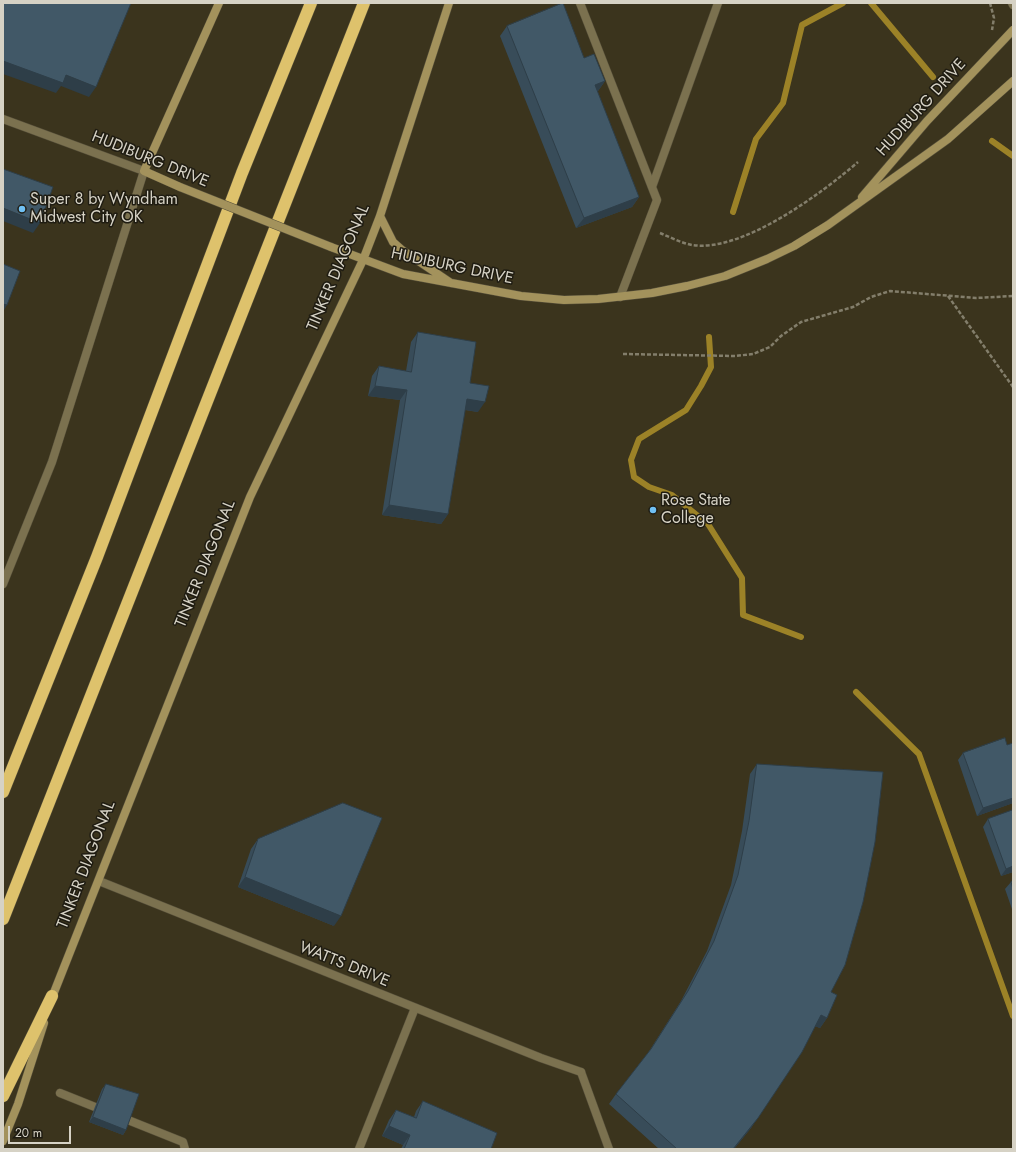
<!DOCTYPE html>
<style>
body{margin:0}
#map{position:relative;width:1016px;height:1152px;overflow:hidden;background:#3b341d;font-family:Jost,sans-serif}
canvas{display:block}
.frame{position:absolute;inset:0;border:4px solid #d6d2c5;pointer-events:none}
.scale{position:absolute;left:8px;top:1126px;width:63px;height:18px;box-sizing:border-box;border:2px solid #d6d2c5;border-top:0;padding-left:5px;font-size:12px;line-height:14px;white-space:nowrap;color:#d6d2c5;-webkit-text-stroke:3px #1f1c12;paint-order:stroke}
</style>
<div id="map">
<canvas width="1016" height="1152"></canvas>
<div class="frame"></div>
<div class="scale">20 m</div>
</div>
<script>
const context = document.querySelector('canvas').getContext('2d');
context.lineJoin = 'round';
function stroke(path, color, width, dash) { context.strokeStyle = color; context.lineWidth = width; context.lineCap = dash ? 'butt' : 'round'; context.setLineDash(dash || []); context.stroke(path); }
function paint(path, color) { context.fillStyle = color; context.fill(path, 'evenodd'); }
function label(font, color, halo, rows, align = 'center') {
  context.font = font + ' Jost,sans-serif'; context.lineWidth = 3; context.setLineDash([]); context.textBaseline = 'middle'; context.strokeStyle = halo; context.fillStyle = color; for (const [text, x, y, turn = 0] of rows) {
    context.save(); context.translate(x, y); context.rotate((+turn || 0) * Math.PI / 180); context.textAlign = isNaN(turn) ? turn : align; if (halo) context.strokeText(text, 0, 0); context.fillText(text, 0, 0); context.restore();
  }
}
const stream = new Path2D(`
 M871,3L933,77
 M992,141L1013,156
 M733,212L756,139L783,103L802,25L843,3
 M709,337L711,367L701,386L686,410L639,439L631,460L634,477L649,487L672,495L708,524L742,578L743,615L801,637
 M856,692L919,754L1013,1016`);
const path = new Path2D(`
 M990,3L994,18L992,30
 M660,233C670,237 681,243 692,245C742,253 822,193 858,162
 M948,296L1013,387
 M623,354L735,356L753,354L770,347L781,336L801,322L853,307L871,297L890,291L976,298L1013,296`);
const lane = new Path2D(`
 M580,3L657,200L620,297
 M1012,3L1013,5
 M3,119L144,171
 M652,187L718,3
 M581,1072L609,1149
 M60,1093L95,1107
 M128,1120L183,1142L185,1149
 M359,1149L415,1008`);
const street = new Path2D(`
 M3,584L52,462L144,171
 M99,881L541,1058L581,1072`);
const secondary = new Path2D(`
 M180,187L144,171L219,3
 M862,197L927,121L1013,30
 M380,216L393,242L402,250L451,283
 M331,247L403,274L521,296L564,300L598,299L652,293L687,286L725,276L767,259L794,246L828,225L948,139L1013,81
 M51,1000L250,497L363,260L380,216L449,3
 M3,1141L18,1104L44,1023`);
const highway = new Path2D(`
 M3,792L97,557L242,173L311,3
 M3,919L364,3
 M3,1096L52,996`);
const secondaryBridge = new Path2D(`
 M180,187L331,247`);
const wall = new Path2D(`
 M507,26L584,58L605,81L598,91H597L639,197L632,207L576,228L500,36Z
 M418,332L470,383L478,412L465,410L448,514L441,524L382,515L400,400L368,396L372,376L379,366L406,371L411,342Z
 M1007,745L1013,803L977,816L958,760L963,753Z
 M757,764L831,992L827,1018L820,1028L815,1026L751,1128L734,1149H659L609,1104L616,1094L648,1053L681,1001L707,951L731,885L742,831L750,774Z
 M1013,810V872L1001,876L983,827L988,819Z
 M258,839L334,926L238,887L251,849Z
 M1013,881V912L1005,889L1011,882Z
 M106,1084L126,1130L123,1135L89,1122L102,1089Z
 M423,1101L491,1149H401L403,1145L382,1136L389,1120L396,1110L414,1117L416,1111Z`);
const shadedWall = new Path2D(`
 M3,61L66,75L96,87L89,97L61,86L56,93L3,74Z
 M605,81L598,91L588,95L595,85Z
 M639,197L632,207L576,228L584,218Z
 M3,208L40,223L33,233L3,221Z
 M3,304L7,305L3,312Z
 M375,386L407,390L400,400L368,396Z
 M467,399L485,402L478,412L460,409Z
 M389,505L448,514L441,524L382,515Z
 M1013,798V803L977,816L983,808Z
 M1013,866V872L1001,876L1006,869Z
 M245,877L341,916L334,926L238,887Z
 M821,1015L827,1018L820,1028L814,1026Z
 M93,1117L126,1130L123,1135L89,1122Z
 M758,1118L751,1128L734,1149H733Z
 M389,1126L410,1135L403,1145L382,1136Z`);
const building = new Path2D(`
 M3,3H131L96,87L66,75L63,83L3,61Z
 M563,3L584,58L594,54L605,81L595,85L639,197L584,218L507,26Z
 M3,169L53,187L40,223L3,208Z
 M3,264L20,271L7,305L3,304Z
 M418,332L476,342L470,383L489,386L485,402L467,399L448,514L389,505L407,390L375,386L379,366L411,372Z
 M1005,738L1007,745L1013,743V798L983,808L963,753Z
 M757,764L883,772L875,842L863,902L845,965L831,992L837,995L827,1018L821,1015L802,1052L758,1118L733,1149H677L616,1094L651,1049L688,991L714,941L738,875L749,821Z
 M343,803L382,818L341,916L245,877L258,839Z
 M1013,810V866L1006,869L988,819Z
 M1013,881V889L1011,882Z
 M106,1084L139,1094L126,1130L93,1117Z
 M423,1101L497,1133L491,1149H404L410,1135L389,1126L396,1110L416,1118Z`);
const markers = [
 [22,209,4,"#70c1f4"],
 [653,510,4,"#70c1f4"]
];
const streetNames = [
 ["HUDIBURG DRIVE",922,108,-48],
 ["HUDIBURG DRIVE",150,160,22],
 ["HUDIBURG DRIVE",452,267,12],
 ["TINKER DIAGONAL",339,268,-67],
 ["TINKER DIAGONAL",206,564,-68],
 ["TINKER DIAGONAL",87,865,-69],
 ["WATTS DRIVE",344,965,22]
];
const poiNames = [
 ["Super 8 by Wyndham",30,200],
 ["Midwest City OK",30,218],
 ["Rose State",661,501],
 ["College",661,519]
];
stroke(stream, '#9c8227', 6);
stroke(lane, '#57503b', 9);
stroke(street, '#57503b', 9);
stroke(secondary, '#57503b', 9);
stroke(highway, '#57503b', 13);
stroke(path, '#837e6b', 2.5, [4, 2]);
stroke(lane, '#7b714f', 8);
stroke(street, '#7b714f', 8);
stroke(secondary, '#a3925c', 8);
stroke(highway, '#dec26c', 12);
stroke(secondaryBridge, '#57503b', 9, []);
stroke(secondaryBridge, '#a3925c', 8);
paint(wall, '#384c59');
paint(shadedWall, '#2e3e48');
paint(building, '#415867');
stroke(building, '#2e3e48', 1);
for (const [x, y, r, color] of markers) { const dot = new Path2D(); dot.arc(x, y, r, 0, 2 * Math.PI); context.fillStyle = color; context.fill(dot); stroke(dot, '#1f1c12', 1.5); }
label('16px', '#d6d2c5', '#1f1c12', streetNames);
label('16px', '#d6d2c5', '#1f1c12', poiNames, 'left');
</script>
